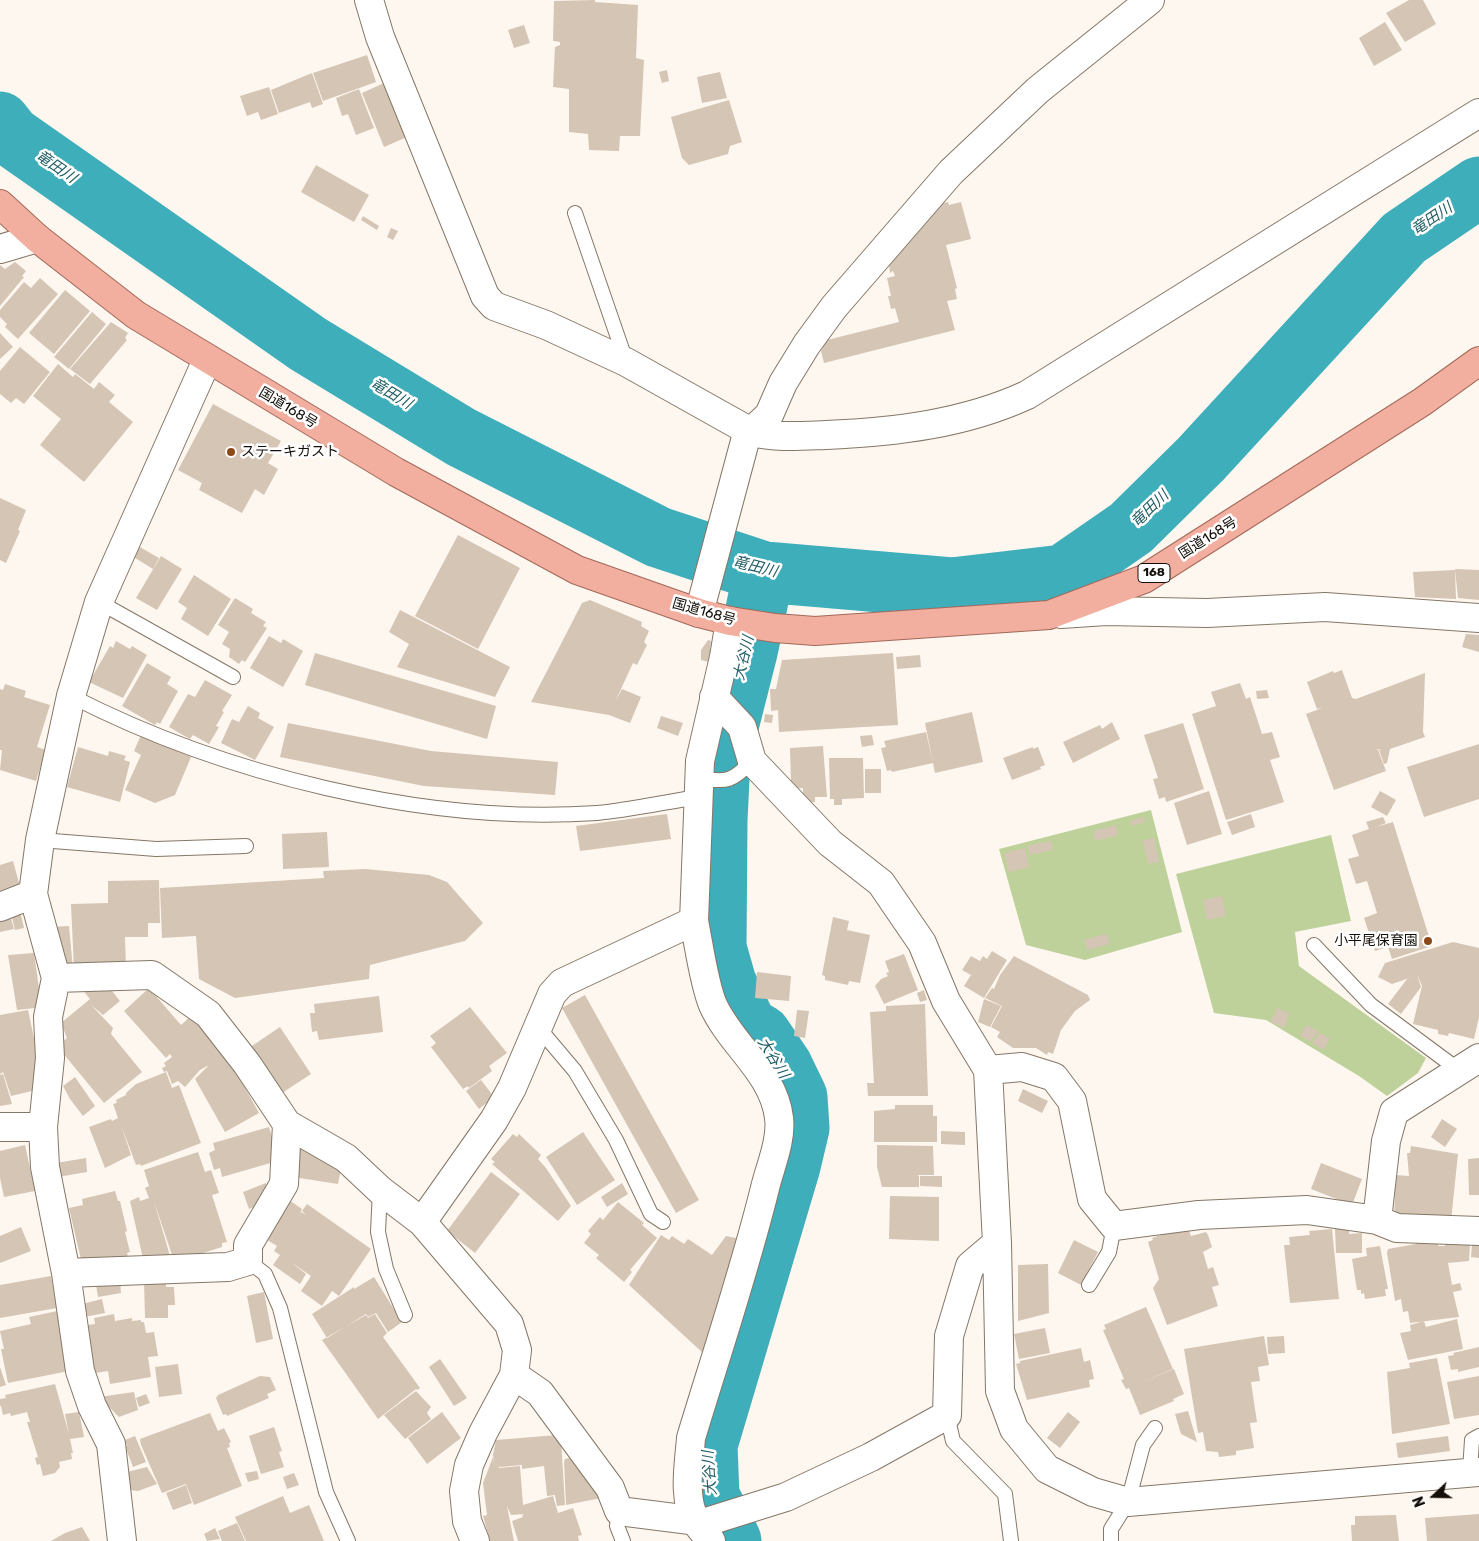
<!DOCTYPE html>
<meta charset="utf-8">
<style>
body{margin:0}
#map{position:relative;width:1479px;height:1541px;overflow:hidden;background:#fef7f0;font-family:Rubik,sans-serif}
canvas{display:block}
.north{position:absolute;left:1409px;top:1471px;width:50px;height:50px;-webkit-text-stroke:4px #fff;paint-order:stroke;rotate:249deg;font-size:14px;font-weight:700;line-height:20px;text-align:center;color:#140f09}
.north::after{content:'';display:block;margin:auto;width:18px;height:22px;background:#140f09;clip-path:polygon(50% 0,100% 100%,50% 72%,0 100%)}
</style>
<div id="map">
<canvas width="1479" height="1541"></canvas>
<div class="north">N</div>
</div>
<script>
const context = document.querySelector('canvas').getContext('2d');
context.lineJoin = 'round';
function paint(path, color) { context.fillStyle = color; context.fill(path, 'evenodd'); }
function stroke(path, color, width, dash) { context.strokeStyle = color; context.lineWidth = width; context.lineCap = dash ? 'butt' : 'round'; context.setLineDash(dash || []); context.stroke(path); }
function label(font, color, halo, rows, align = 'center') {
  context.font = font + ' Rubik,"Noto Sans JP",sans-serif'; context.lineWidth = 5; context.setLineDash([]); context.textBaseline = 'middle'; context.strokeStyle = halo; context.fillStyle = color; for (const [text, x, y, turn = 0] of rows) {
    context.save(); context.translate(x, y); context.rotate((+turn || 0) * Math.PI / 180); context.textAlign = isNaN(turn) ? turn : align; if (halo) context.strokeText(text, 0, 0); context.fillText(text, 0, 0); context.restore();
  }
}
const green = new Path2D(`
 M1151,810L1182,932L1085,960L1026,945L999,849Z
 M1331,835L1351,921L1295,932L1299,966L1426,1058L1418,1073L1387,1096L1359,1076L1266,1020L1214,1013L1176,874Z`);
const river = new Path2D(`
 M0,122L11,136L308,344L461,437L658,537L764,572L952,588L1063,575L1131,528L1201,459L1404,238L1479,187
 M731,1541L709,1496L707,1445L790,1166L799,1128L797,1097L782,1066L761,1035L747,1027L726,983L716,948L717,820L720,758L747,652L764,572`);
const building = new Path2D(`
 M595,0V2L638,5L636,58L644,60L640,136H620L619,151L589,150L588,134L569,132V89L553,87L555,47L560,45V42L553,41L554,1Z
 M1409,0H1423L1436,24L1405,42L1386,13Z
 M1385,22L1402,50L1374,66L1359,38Z
 M524,25L530,43L514,48L508,30Z
 M367,55L376,82L323,101L313,73Z
 M667,70L669,81L662,83L659,72Z
 M720,72L727,98L702,103L697,77Z
 M312,73L323,104L312,108L310,102L279,113L271,90Z
 M384,83L407,137L384,147L362,93Z
 M269,87L278,114L261,120L258,112L247,116L240,96Z
 M359,89L374,128L356,135L348,114L342,116L336,98Z
 M729,100L742,142L730,146L728,154L689,165L682,158L671,117Z
 M316,165L369,195L354,222L301,192Z
 M948,202L949,205L961,202L971,239L946,245L957,288L955,289L957,299L947,301L955,330L824,363L821,351L827,340L899,322L895,308L891,309L888,296H891L887,278L895,276L893,271L890,273L889,265L939,207L938,204Z
 M363,216L379,226L377,230L361,220Z
 M391,228L398,231L393,240L387,237Z
 M15,262L26,271L22,276L24,277L0,306V265L5,269Z
 M40,278L58,294L18,339L5,327L7,324L0,317V310L24,282L31,288Z
 M65,290L90,311L54,354L29,333Z
 M92,312L106,324L69,369L54,357Z
 M111,322L128,333L125,338L127,340L90,384L70,369Z
 M0,333L13,347L0,359Z
 M20,347L50,372L24,404L16,398L11,403L0,394V371Z
 M58,364L73,377L75,374L94,389L99,382L115,395L109,402L133,422L84,482L40,445L61,419L33,396Z
 M213,404L281,441L268,463L278,469L264,495L255,489L242,513L199,490L202,483L178,470Z
 M0,498L26,510L18,530L20,531L6,563L0,560Z
 M458,535L520,568L478,649L415,616Z
 M138,546L159,558L153,569L132,556Z
 M161,556L182,569L157,610L136,598Z
 M1455,569L1479,570V600L1458,598Z
 M1455,570L1456,599L1415,597L1413,572Z
 M194,575L231,599L208,636L181,619L187,608L178,602Z
 M235,598L253,609L251,613L266,622L263,626L267,628L245,662L242,660L239,664L229,657L230,649L222,644L229,632L218,625Z
 M590,600L642,622L641,626L649,631L644,642L647,645L637,665L633,663L615,702L622,689L641,697L630,723L609,715L531,702L582,603Z
 M400,610L510,667L495,697L397,667L409,644L389,632Z
 M1466,634L1479,635V652L1462,647Z
 M269,636L281,643L283,639L303,651L283,687L250,668Z
 M708,640L711,641L709,662L701,660V650Z
 M116,641L130,649L132,646L147,655L123,698L89,682L110,646L113,648Z
 M315,653L496,706L487,739L305,685Z
 M893,653L898,725L779,732L778,710L771,711L770,689H776L782,660Z
 M920,655L921,667L897,669L896,657Z
 M147,663L171,677L167,684L178,691L160,724L157,722L155,725L122,706Z
 M1342,670L1352,698L1356,699L1425,673L1423,732L1425,737L1390,749L1387,763L1384,764L1379,750L1382,749L1375,750H1378L1386,771L1334,790L1306,714L1322,708L1317,709L1307,682L1333,671L1334,673Z
 M205,680L232,695L222,711L224,712L216,726L219,727L209,744L193,735L190,739L169,727L188,694L195,697Z
 M1240,683L1246,699L1250,697L1262,734L1272,732L1280,757L1270,760L1284,802L1226,820L1192,714L1216,706L1211,692Z
 M5,684L26,691L24,697L50,705L37,747L46,750L36,781L0,770L2,750H0V689L3,690Z
 M1267,690L1269,698L1257,699L1256,691Z
 M248,706L260,713L258,718L274,727L255,760L221,743L232,719L239,722Z
 M972,712L983,762L935,773L925,723Z
 M765,714L773,715L772,723L764,722Z
 M661,716L683,723L678,736L657,728Z
 M1112,722L1120,739L1073,763L1063,742L1100,725L1102,729Z
 M288,723L431,751L558,762L555,795L424,786L280,757Z
 M1183,723L1204,789L1166,802L1165,797L1159,799L1153,779L1158,778L1144,735Z
 M926,732L933,763L892,772L891,770L887,771L881,748L886,747L884,741Z
 M141,735L191,757L175,795L155,803L125,790L141,755L134,751Z
 M872,735L874,745L862,747L860,736Z
 M1479,744V799L1424,817L1407,767Z
 M823,746L827,797H815V802L806,803V797L803,798V788L794,789V783H791L790,748Z
 M78,747L108,756L109,751L126,756L124,760L130,762L120,802L67,787Z
 M1033,747V749L1038,747L1045,765L1040,767L1041,769L1012,780L1003,758Z
 M829,758H863L864,798L842,799V805H834V799H830Z
 M865,769H881V793H865Z
 M1209,791L1222,834L1187,845L1174,803Z
 M1380,791L1396,800L1387,816L1371,807Z
 M667,814L671,839L580,851L576,826Z
 M1251,814L1255,827L1232,835L1227,822Z
 M1144,817L1145,822L1131,826L1130,821Z
 M1383,817L1386,823L1376,827L1393,822L1432,946L1392,959L1388,947L1375,951L1364,918L1377,913L1367,881L1356,884L1348,859L1359,856L1352,835L1369,829L1366,822Z
 M1116,825L1118,835L1095,841L1093,831Z
 M327,832L329,867L283,869L282,834Z
 M1154,838L1159,862L1148,864L1143,840Z
 M1051,841L1053,850L1030,855L1027,846Z
 M1025,848L1029,867L1009,872L1004,853Z
 M13,861L21,890L0,901V865Z
 M365,869L429,875L447,882L483,923L465,941L370,965L369,979L235,998L199,979L196,936L162,938L160,888L324,878L323,871Z
 M159,880L160,923H148V937H125L126,968L74,969L71,904L108,903V881Z
 M1222,896L1226,916L1207,920L1203,900Z
 M20,911L24,928L15,930L11,913Z
 M10,915L14,929L0,932V918Z
 M833,917L849,921L847,930L870,935L860,983L849,981L848,985L825,980V976L822,975Z
 M69,926L73,969H63L51,927Z
 M1107,934L1110,944L1087,950L1084,940Z
 M1453,942L1479,948V1017L1474,1039L1449,1033L1448,1036L1438,1034V1030L1413,1024L1422,986L1417,974L1421,987L1401,1014L1388,1004L1407,979L1415,976L1392,984L1378,977L1385,963Z
 M992,951L1007,960L984,998L964,986L971,975L962,970L971,956L980,961L983,956L987,959Z
 M34,953L41,1003L35,1008L17,1010L8,955Z
 M904,954L918,990L884,1004L875,986L881,979L888,976L886,973L889,972L885,961Z
 M1014,956L1088,995L1090,1000L1075,1011L1061,1030L1053,1054L1048,1052L1047,1055L1036,1048H1013L997,1037L1000,1032L991,1027L1002,1006L985,998L992,988L994,989L1000,975Z
 M757,972L791,976L789,1001L755,998Z
 M109,987L120,1001L103,1015L91,1005L113,1028L111,1034L142,1072L104,1103L62,1052L59,1045L67,1038L61,1023L90,999L82,989Z
 M149,988L181,1025L193,1014L207,1029L201,1035L208,1029L225,1052L259,1113L225,1132L195,1079L209,1065L200,1070L185,1087L178,1081L172,1084L167,1071L164,1072L162,1068L166,1066L164,1063L172,1057L170,1054L166,1058L124,1011Z
 M924,990L927,1000L920,1002L917,993Z
 M585,995L699,1200L676,1213L562,1008Z
 M379,996L383,1032L319,1040L317,1031L312,1032L310,1013H315L314,1004Z
 M984,999L1001,1006L990,1027L978,1022Z
 M925,1004L928,1096H868L867,1083H874L870,1012L886,1011V1006Z
 M470,1007L507,1053L489,1066L492,1071L469,1088L468,1086L463,1089L431,1047L436,1043L430,1036Z
 M1277,1008L1290,1014L1284,1028L1271,1022Z
 M28,1010L39,1062L36,1090L11,1096L3,1072L0,1074V1015Z
 M797,1010L809,1011L805,1038L794,1036Z
 M1307,1025L1318,1031L1310,1042L1300,1035Z
 M280,1027L311,1074L279,1095L249,1048Z
 M1319,1032L1330,1039L1323,1050L1312,1043Z
 M166,1072L172,1088L179,1085L201,1143L141,1166L140,1164L136,1165L121,1125L131,1155L105,1168L89,1127L111,1119L112,1121L118,1118L113,1104L117,1103L116,1100L126,1095V1093L136,1084Z
 M3,1074L12,1104L0,1106V1075Z
 M75,1077L95,1106L83,1116L70,1099L63,1086Z
 M481,1080L494,1097L479,1109L466,1091Z
 M1023,1089L1048,1101L1042,1113L1018,1101Z
 M895,1105H933V1116H937V1142H874V1111L895,1109Z
 M1442,1119L1457,1129L1445,1147L1431,1137Z
 M269,1127L276,1151L274,1162L222,1177L220,1168L214,1170L209,1153L215,1150L213,1143Z
 M941,1131L965,1132V1145L941,1144Z
 M583,1132L615,1180L577,1205L546,1157Z
 M513,1134L517,1137L519,1134L541,1155L538,1159L546,1168L571,1206L558,1221L492,1164L495,1162L491,1159Z
 M25,1145L35,1191L4,1197L0,1178V1151Z
 M877,1145L933,1146L934,1175H917L919,1176V1187H882L877,1167Z
 M1411,1146L1458,1154L1451,1221L1394,1216L1396,1175L1409,1176L1407,1153H1410Z
 M294,1147L322,1151L341,1168L338,1184L293,1177Z
 M198,1152L205,1172L211,1170L219,1193L212,1195L227,1242L222,1243V1247L178,1261L173,1258L154,1201L170,1256L144,1263L130,1201L139,1197L140,1201L149,1198L145,1188L149,1186L144,1170Z
 M86,1158L87,1172L58,1177L56,1163Z
 M1479,1158V1195H1469L1468,1159Z
 M1321,1163L1362,1179L1352,1205L1311,1189Z
 M491,1172L520,1194L475,1253L447,1231Z
 M920,1176H942V1187L920,1186Z
 M266,1183L270,1195L267,1202L249,1209L243,1192Z
 M622,1183L628,1194L607,1207L601,1197Z
 M115,1191L118,1201H120L127,1231L125,1232L130,1252L127,1253L129,1259L111,1264L110,1257L82,1264L69,1208L83,1205L82,1199Z
 M890,1196L939,1197V1241L889,1239Z
 M289,1200L302,1209L299,1216L301,1212L306,1215L302,1211L307,1204L371,1249L339,1296L332,1291L322,1306L301,1291L311,1276L292,1263L306,1274L300,1284L273,1265L280,1255L274,1251L277,1246L261,1236Z
 M618,1202L644,1223L642,1225L657,1238L630,1270L632,1272L624,1282L596,1258L599,1255L584,1243L591,1234L588,1231L600,1217L603,1220Z
 M21,1227L31,1251L0,1263V1236Z
 M1349,1228V1234L1362,1233V1253H1336L1335,1229Z
 M1332,1229L1339,1299L1290,1303L1284,1245H1290L1289,1237L1310,1235L1309,1231Z
 M1189,1230L1191,1236L1206,1232L1208,1235L1212,1247L1203,1252L1208,1269L1213,1267L1219,1285L1212,1287L1218,1306L1167,1325L1153,1288L1159,1279L1148,1242L1153,1240L1152,1238L1170,1232Z
 M661,1235L669,1240L672,1236L684,1244L688,1239L712,1255L726,1236L741,1239L704,1354L629,1285Z
 M1074,1240L1098,1252L1081,1285L1058,1273Z
 M1417,1240L1439,1242L1438,1246H1445V1243L1470,1244L1469,1261L1448,1263L1452,1285L1460,1283L1462,1290L1453,1292L1459,1317L1410,1323L1408,1311L1403,1312L1401,1299L1395,1301L1387,1253L1388,1249L1416,1244Z
 M1472,1244L1479,1245V1258L1471,1257Z
 M1380,1246L1388,1289H1385L1386,1296L1365,1299L1364,1293L1361,1294V1290H1357L1352,1259L1367,1256L1366,1248Z
 M1048,1264L1049,1313L1018,1321V1265Z
 M51,1276L57,1308L0,1318V1285Z
 M374,1277L402,1322L388,1332L376,1313L368,1317L366,1314L327,1338L312,1314L354,1287V1289Z
 M120,1281L121,1293L98,1297L96,1285Z
 M144,1281H166V1287H174L175,1305H168V1318H145Z
 M264,1292L273,1339L256,1343L247,1296Z
 M102,1299L105,1313L84,1317L82,1304Z
 M1146,1307L1173,1369L1143,1382L1174,1369L1184,1394L1173,1399L1174,1401L1140,1415L1129,1388L1126,1389L1121,1380L1124,1379L1103,1330L1106,1329L1104,1325Z
 M62,1310L74,1370L8,1383L1,1349H4L0,1331L31,1324L29,1317Z
 M114,1314L115,1321L132,1318V1321L141,1320V1322H144L146,1333L154,1332L158,1356L148,1357L151,1377L110,1384L108,1371L95,1373L87,1325L95,1324L94,1318Z
 M375,1314L387,1333L383,1337L420,1388L417,1390L416,1389L378,1419L322,1340L366,1315L368,1318Z
 M1457,1319L1463,1349L1408,1360L1400,1333L1411,1331L1410,1325L1424,1321L1426,1327Z
 M1045,1328L1050,1353L1019,1359L1014,1334Z
 M1264,1336L1269,1365L1258,1367L1260,1381L1251,1382L1257,1422L1250,1423L1254,1448L1236,1451V1455L1219,1457L1218,1452L1206,1451L1203,1432L1198,1433L1184,1349Z
 M1284,1336L1285,1353L1268,1354L1267,1337Z
 M1479,1347V1367L1458,1372V1369L1451,1370L1448,1356L1454,1355L1453,1353Z
 M1081,1348L1084,1362L1090,1360L1094,1379L1089,1380L1090,1387L1027,1400L1016,1364L1020,1363V1361Z
 M1437,1358L1450,1424L1392,1434L1387,1372L1410,1368L1409,1363Z
 M440,1359L467,1398L454,1406L429,1367Z
 M178,1364L182,1394L159,1397L155,1367Z
 M0,1367L6,1385L0,1387Z
 M260,1376L270,1377L276,1390L267,1394L269,1398L227,1416L226,1414L223,1415L216,1398L218,1395Z
 M1479,1376V1415L1454,1419L1447,1382Z
 M55,1384L69,1434L65,1414L79,1412L84,1437L70,1439L73,1453H71L72,1459L59,1462L60,1467L55,1473L43,1476L40,1464L37,1465L35,1458L38,1457L27,1422H30L27,1412L11,1416L10,1413L3,1415L1,1406L8,1405L0,1406V1399L6,1398L5,1395Z
 M416,1391L431,1407L427,1413L431,1419L405,1439L384,1415Z
 M134,1392L138,1410L119,1417L99,1397Z
 M146,1394L150,1403L139,1407L136,1398Z
 M1188,1411L1197,1442L1181,1434L1175,1414Z
 M442,1412L461,1438L427,1464L408,1438Z
 M1068,1412L1080,1422L1060,1448L1047,1438Z
 M210,1413L218,1431L224,1428L231,1442L229,1443L230,1447L227,1448L242,1486L194,1505L186,1484L162,1493L141,1445L140,1439Z
 M274,1427L282,1451L279,1452L284,1467L261,1474L249,1436Z
 M557,1435L561,1439L565,1505L557,1506L555,1495L547,1496L544,1466L522,1469V1465L500,1467V1465L499,1468L520,1466L523,1505L553,1496L558,1513L573,1508L582,1535L578,1536L579,1541H518L512,1521L523,1517L522,1515L525,1514L511,1515L507,1506L514,1541H490L483,1516L487,1515L483,1483L493,1457L495,1467L493,1455L496,1440Z
 M135,1436L146,1462L133,1467L125,1446H127L125,1440Z
 M1448,1436L1450,1451L1398,1458L1396,1443Z
 M575,1457L601,1498L566,1505L564,1462L565,1459Z
 M147,1467L157,1484L138,1491L129,1490L127,1472Z
 M257,1471L259,1479L248,1482L245,1473Z
 M294,1473L299,1485L287,1489L283,1477Z
 M186,1485L192,1503L173,1510L166,1493Z
 M283,1496L290,1513L309,1505L324,1541H246L235,1517Z
 M1479,1514V1541H1427L1425,1518Z
 M1396,1515L1399,1541H1352L1351,1525H1355V1516Z
 M237,1523L245,1541H222L218,1531Z
 M82,1527L90,1541H51L65,1533Z
 M215,1528L220,1539L207,1541L204,1534Z`);
const service = new Path2D(`
 M575,213L626,361
 M99,602L233,677
 M71,696C223,774 425,825 597,813C631,810 665,802 698,797
 M699,778C727,783 733,781 752,761
 M40,840L156,849L246,846
 M1314,945L1371,1005L1460,1071
 M537,1026L575,1071L616,1140L651,1214L663,1222
 M380,1190L378,1232L386,1269L405,1315
 M248,1261L265,1274L280,1308L326,1492L348,1541
 M1089,1285L1109,1252L1114,1226
 M947,1415L953,1441L1005,1494L1011,1541
 M1470,1471L1472,1440L1479,1436
 M619,1511L617,1526L623,1541
 M1111,1541V1529L1128,1502L1143,1445L1155,1428`);
const minor = new Path2D(`
 M369,0L380,37L485,296L494,306L546,325L626,362L751,432C776,438 800,436 826,435C895,432 964,424 1027,395L1479,113
 M0,249L37,238
 M699,613L745,441L751,432L769,415L783,383L807,344L834,307L951,172L1038,90L1150,0
 M1061,614L1106,611L1207,613L1325,607L1479,618
 M714,697L742,727L752,761L830,843L881,883L922,943L946,1001L988,1070L997,1243L1000,1391L1014,1429L1047,1469L1093,1492L1128,1502L1479,1472
 M0,907L33,894
 M694,921C699,945 704,984 713,1005C731,1045 774,1073 779,1118C782,1140 770,1167 765,1188C744,1273 716,1355 691,1438C689,1464 682,1500 697,1523C700,1529 707,1535 711,1541
 M56,978L152,975L208,1014L247,1064L287,1124L346,1158L380,1190L422,1222L509,1324L517,1350L514,1375L483,1433L469,1465L464,1491L467,1521L475,1541
 M988,1070L1022,1067L1054,1077L1072,1101L1092,1199L1114,1226L1199,1215L1307,1210L1377,1220L1397,1228L1479,1231
 M0,1127H43L50,1058L48,1017L56,978L33,894L40,840L71,696L99,602L207,360
 M43,1127L45,1167L66,1273L80,1371L92,1406L111,1444L122,1541
 M1377,1220L1386,1141L1394,1112L1479,1058
 M422,1222L494,1120L512,1088L552,994L562,983L694,921L700,761L724,657L730,621
 M66,1273L228,1267L248,1261V1245L284,1184L287,1124
 M514,1375L540,1393L610,1488L619,1511L706,1522L786,1497L871,1457L947,1415L949,1336L970,1266L997,1243`);
const trunk = new Path2D(`
 M0,204L37,238L136,315L396,472L577,570L699,613L730,621L775,628L815,631L1049,615L1144,579L1422,402L1479,361`);
const markers = [
 [231,452,5,"#8b4819"],
 [1428,941,5,"#8b4819"]
];
const shields = [
 [1154,573,32]
];
const shieldNames = [
 ["168",1154,573]
];
const streetNames = [
 ["国道168号",288,408,31],
 ["国道168号",1208,538,-32],
 ["国道168号",704,612,16]
];
const poiNames = [
 ["ステーキガスト",241,452],
 ["小平尾保育園",1418,941,"right"]
];
const waterNames = [
 ["竜田川",56,167,35],
 ["竜田川",1432,219,-34],
 ["竜田川",391,394,31],
 ["竜田川",1150,509,-44],
 ["竜田川",755,567,14],
 ["大谷川",744,658,-77],
 ["大谷川",773,1058,58],
 ["大谷川",710,1473,-94]
];
paint(green, '#bed19a');
stroke(river, '#3eaeba', 61);
paint(building, '#d5c5b4');
stroke(service, '#857767', 16);
stroke(minor, '#857767', 30);
stroke(trunk, '#a2695a', 30);
stroke(service, '#fff', 14);
stroke(minor, '#fff', 28);
stroke(trunk, '#f2ae9e', 28);
for (const [x, y, r, color] of markers) { const dot = new Path2D(); dot.arc(x, y, r, 0, 2 * Math.PI); context.fillStyle = color; context.fill(dot); stroke(dot, '#fff', 2); }
for (const [x, y, w] of shields) { const box = new Path2D(); box.roundRect(x - w / 2, y - 9.5, w, 19, 4); context.fillStyle = '#fff'; context.fill(box); stroke(box, '#140f09', 1); }
label('bold 12px', '#140f09', null, shieldNames);
label('14px', '#140f09', '#fff', streetNames);
label('14px', '#140f09', '#fff', poiNames, 'left');
label('italic 15px', '#215e65', '#fff', waterNames);
</script>
